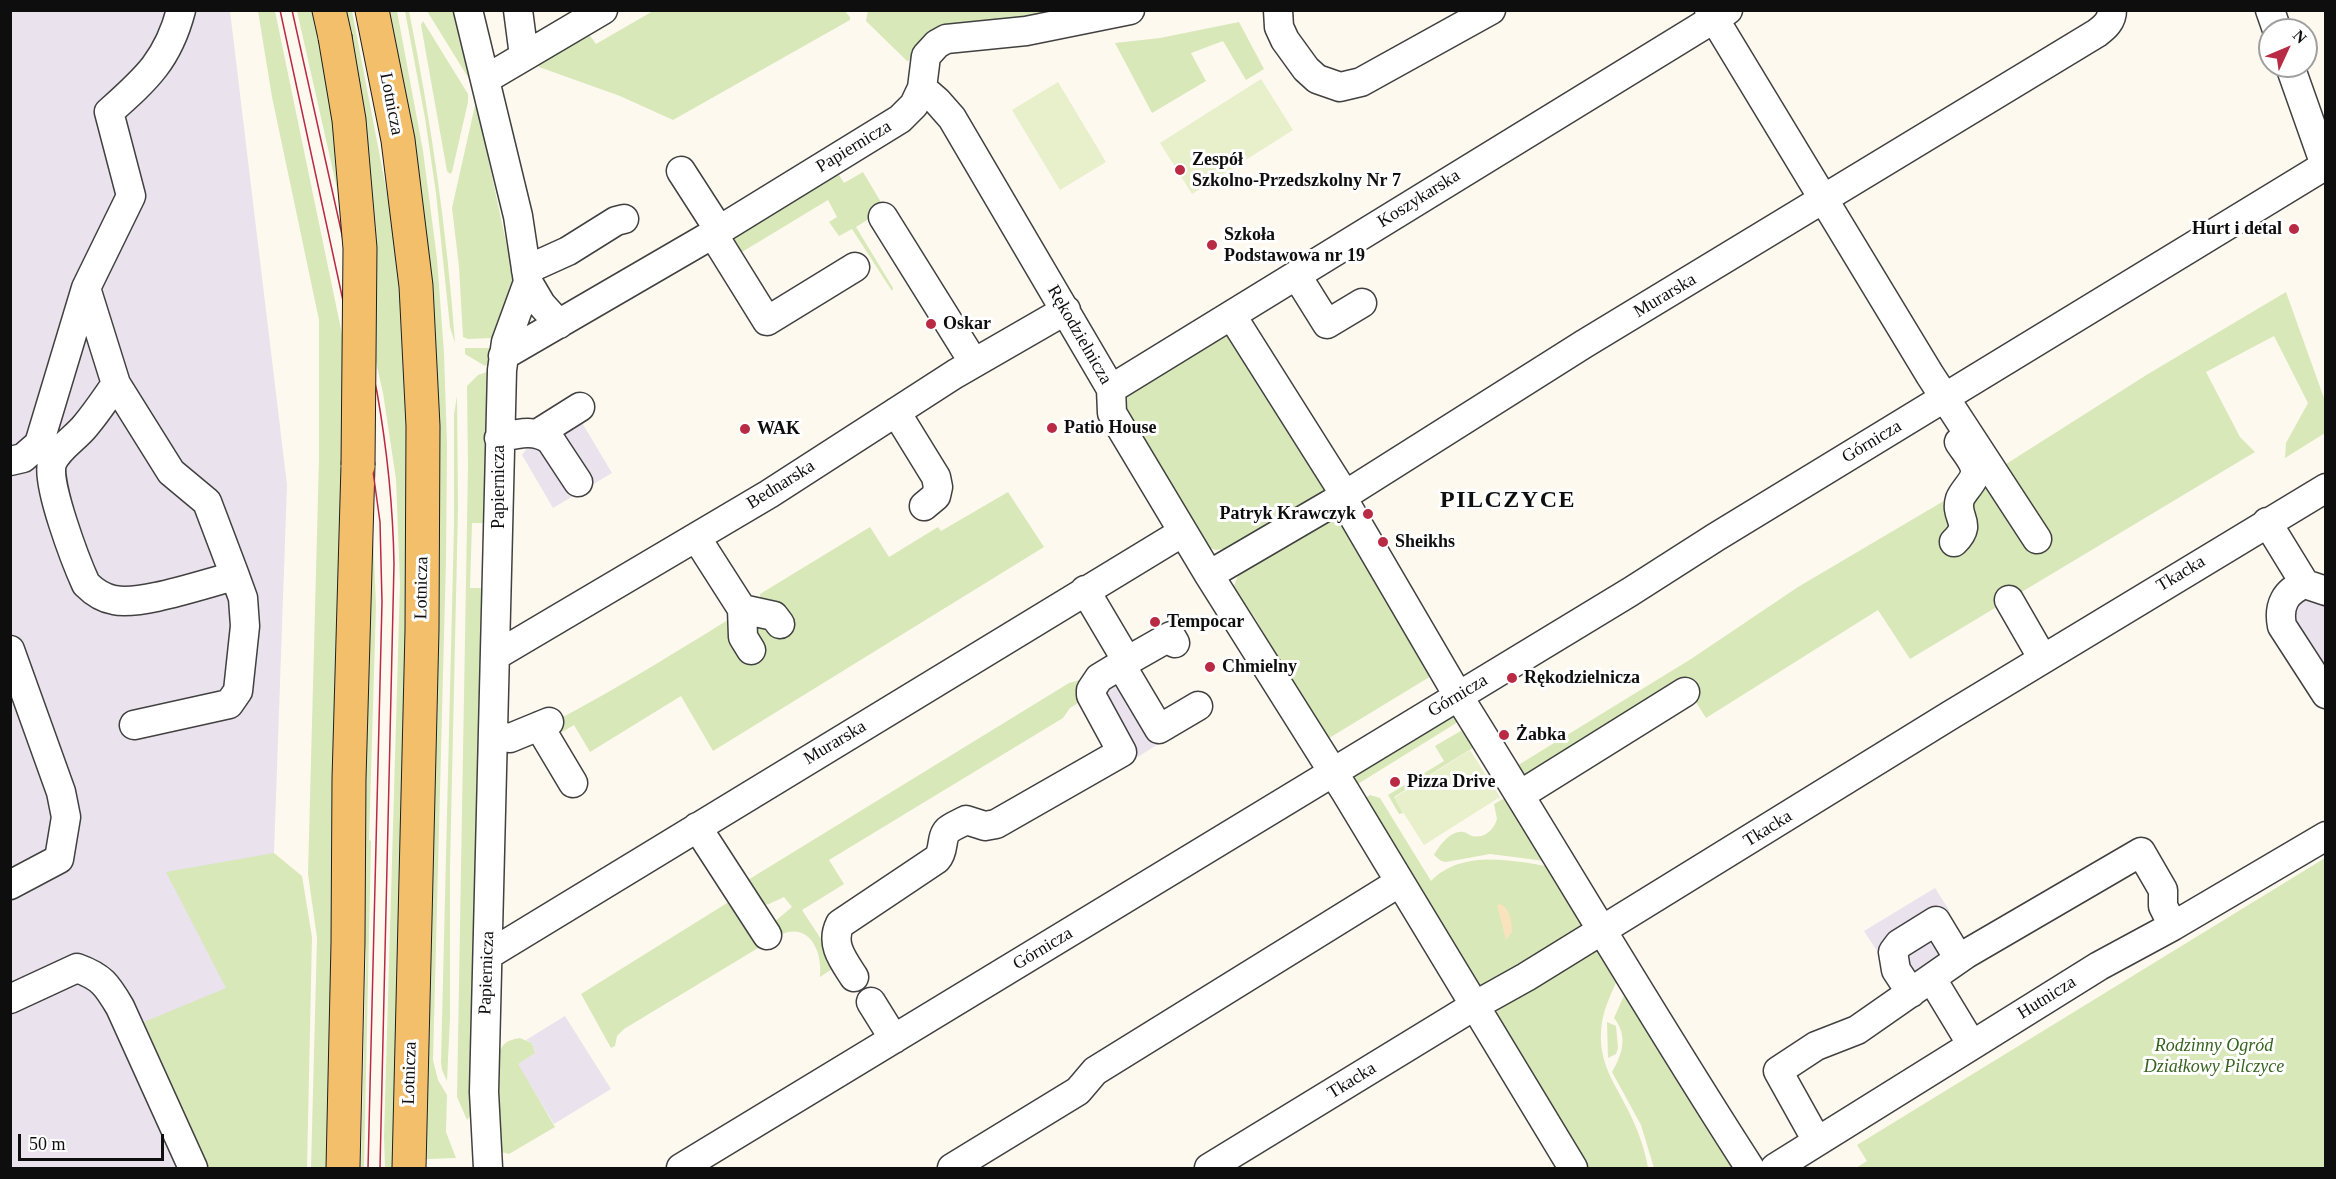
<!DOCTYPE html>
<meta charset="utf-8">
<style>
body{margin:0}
#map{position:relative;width:2336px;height:1179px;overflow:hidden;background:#fef9ef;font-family:Georgia,serif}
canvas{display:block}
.frame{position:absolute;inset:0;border:12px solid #0e0e0e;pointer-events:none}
.north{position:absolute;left:2258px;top:18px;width:60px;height:60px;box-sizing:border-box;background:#fff;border:2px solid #9f9f9f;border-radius:50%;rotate:46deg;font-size:16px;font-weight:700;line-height:24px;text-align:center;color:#0e0e0e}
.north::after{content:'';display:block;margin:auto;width:21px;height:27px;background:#b92a45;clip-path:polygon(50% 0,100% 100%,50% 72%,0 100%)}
.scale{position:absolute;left:18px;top:1134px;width:146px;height:27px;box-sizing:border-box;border:3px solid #0e0e0e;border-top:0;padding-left:8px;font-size:18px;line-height:21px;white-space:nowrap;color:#0e0e0e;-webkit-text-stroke:4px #fff;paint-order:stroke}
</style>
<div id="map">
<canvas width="2336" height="1179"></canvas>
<div class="frame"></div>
<div class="north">N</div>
<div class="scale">50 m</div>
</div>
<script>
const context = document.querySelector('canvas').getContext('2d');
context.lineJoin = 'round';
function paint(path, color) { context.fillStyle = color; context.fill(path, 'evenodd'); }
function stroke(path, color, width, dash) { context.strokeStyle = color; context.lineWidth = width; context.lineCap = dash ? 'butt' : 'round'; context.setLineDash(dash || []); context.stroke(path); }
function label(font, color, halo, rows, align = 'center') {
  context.font = font + ' Georgia,serif'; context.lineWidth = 6; context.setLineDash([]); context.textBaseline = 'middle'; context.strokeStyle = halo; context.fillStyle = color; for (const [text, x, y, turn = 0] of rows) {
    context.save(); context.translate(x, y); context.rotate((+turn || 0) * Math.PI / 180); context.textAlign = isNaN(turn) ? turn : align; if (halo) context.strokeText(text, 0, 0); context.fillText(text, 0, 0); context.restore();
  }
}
const industrial = new Path2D(`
 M10,11H230L287,485L274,853L262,1055L264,1168H11Z
 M581,421L612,473L553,508L522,455L531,443Z
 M2297,595L2326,602L2325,683L2288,611Z
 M1119,678L1158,744L1138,757L1098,690Z
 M1935,888L1949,910L1945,926L1961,951L1908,986L1879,954L1864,931Z
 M565,1016L611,1089L554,1124L517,1064L535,1053L532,1043L526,1040Z`);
const green = new Path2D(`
 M844,10L850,17V20L673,120L620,96L539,67L538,62L586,30L596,44L653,11Z
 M868,10L1102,11L907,61L866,21Z
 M258,11H275L343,339L364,459L340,463V468H344L326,1168H311L317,938L308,874L319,458V320L272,97Z
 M297,11H352L398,251L410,387L396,1168H385L384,1137L400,584L396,479L383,393Z
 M385,11H397L423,151L437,259L444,353L447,445L446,559L433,1060L438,1080L447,1095L446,1132L456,1158L428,1159L422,1162L435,553Z
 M405,11H409C431,121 447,231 455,343L450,327L436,193L425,118Z
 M427,11H454L474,87Z
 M423,21L468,94V102L452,172L450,174L447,171L421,25Z
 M1239,22L1264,69L1246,80L1223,41L1191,53L1206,81L1152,113L1115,43L1160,38Z
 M476,101L513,275L512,289L493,338L468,339L463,337L459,267L452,208Z
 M836,170L844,183L863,172L885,209L856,227L893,288L892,291L852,229L839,236L829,222L837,217L828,200L737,255L727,237Z
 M2286,292L2325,401V433L2285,458L2286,443L2308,403L2274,336L2206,372L2240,437L2255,452L1910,659L1878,610L1706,718L1683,682L1522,781L1515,767L1691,659L1798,587L2003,466L2148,374Z
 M1231,329L1333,487L1233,548L1216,550L1204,546L1123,408V399L1131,392Z
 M465,348H498L492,362L485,366L465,354Z
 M487,372L490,374L491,523H472L470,588H490L478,1106L467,1120L457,1097L468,466L467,386L478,375Z
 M457,396L458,507L450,868V1018L447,1081L442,1070L441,1062L454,525V414Z
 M1008,492L1044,547L713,751L681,696L590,752L574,725L557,735L550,724C622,686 691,643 760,600V594L870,527L889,557L938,527L941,531Z
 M372,511L376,605L369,840L371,841L364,1168H361L366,955L359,860Z
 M1338,513L1436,673L1326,740L1255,618L1233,588L1239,573Z
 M1083,679L1084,699L1070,708L1063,718L829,860L844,884L802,910L838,965L820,977C823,949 807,919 776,937L773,923L792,907L784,897L769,904L763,905L743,883L1069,683Z
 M1456,705L1466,717L1353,787L1352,778L1355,770Z
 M1464,729L1471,730L1481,741L1553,862L1490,854L1446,862L1441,861L1434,855C1439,846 1451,830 1463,832C1466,832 1469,835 1472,836C1484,839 1494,830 1497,819L1494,804L1510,795L1479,744L1394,797L1403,813L1399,814L1388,795L1444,761L1435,746Z
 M1370,795L1380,798L1431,881C1464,847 1518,862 1559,868L1590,922L1483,987L1479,986L1365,798Z
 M274,853L302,876L312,937L307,1168H209L144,1022L226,988L166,872Z
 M2325,858V1168H1856L1867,1161L1857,1145Z
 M735,898L763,945L624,1029L617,1036L615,1046L611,1048L581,994Z
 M1602,945L1620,974C1613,990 1605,1005 1602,1022C1596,1063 1615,1082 1631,1116C1639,1133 1645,1150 1648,1168H1586L1496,1014L1499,1007Z
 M1629,984L1740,1161L1728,1168H1654L1641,1125L1612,1072C1623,1053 1628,1036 1614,1018Z
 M1607,1022L1616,1026L1618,1048L1616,1054L1608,1058Z
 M520,1038L532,1043L535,1053L518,1064L555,1127L509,1154L501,1152L498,1132L499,1058C500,1044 507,1040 520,1038Z`);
const sand = new Path2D(`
 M1500,904C1510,908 1512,922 1512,932L1506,940L1497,905Z`);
const pitch = new Path2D(`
 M1261,79L1293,130L1192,194L1160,143Z
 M1058,82L1106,162L1060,190L1012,110Z
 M1470,750L1500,797L1424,845L1394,798Z`);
const minor = new Path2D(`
 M468,10L518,216L528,282L541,304L559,324
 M518,10L524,56
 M1278,10L1279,27L1285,40L1306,69L1317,79L1340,87L1361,82L1491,10
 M1709,10L1930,375L2037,539
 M2270,10L2277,30
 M2290,66L2325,165
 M486,79L603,10
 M922,88L937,101L952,118L1111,389L1112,413L1209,575L1345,791L1573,1168
 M681,171L719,230
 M883,217L974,363
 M713,234L767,321L855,267
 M526,270L568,251L616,221L624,219
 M1297,276L1327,324L1362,303
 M86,288L116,384L171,472L207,502L235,576C206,583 141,606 114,600C102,598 94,592 86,584C76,562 46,484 52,463C58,448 76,438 86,425C97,412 106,398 116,384
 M1232,316L1345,495
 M503,356L713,234L900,119L914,105L922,88L926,56L937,44L946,39L1026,31L1130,10
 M1111,389L1728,10
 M896,412L936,477L938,487L936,496L924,506
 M537,434L580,407
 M499,438C516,434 536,428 551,441L578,482
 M10,461L23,458L39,444L86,288L131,196L109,112C146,79 168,60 181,10
 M1342,497L1453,687
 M2267,522L2305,584L2326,591
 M1954,542C1974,523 1954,518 1960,499C1964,489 1976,481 1975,470C1974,461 1964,450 1959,442
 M703,548L742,609L743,637L751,650
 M1209,575L1334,502L1584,344L2097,33C2105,27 2112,21 2112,10
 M2305,584C2285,591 2278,606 2282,626L2326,694
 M2009,600L2043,659
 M742,609L774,616L780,624
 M10,650L61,792L66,817L59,859L10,885
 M495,656L769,494L955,374L1066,310
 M1127,661L1171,636L1175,643
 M1121,665L1159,729L1198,706
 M1462,702C1559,857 1651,1015 1750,1168
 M134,725L229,704L238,691L245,626L243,598L235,576
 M539,726L573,783
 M494,735L510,738L549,722
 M1520,795L1685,692
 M697,827L767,935
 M488,955L1183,532
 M854,977C843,960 830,944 840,924L937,859C945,850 940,838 948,830C953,826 961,823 966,820L985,826L996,824L1122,752L1091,695V690L1099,678L1127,661L1085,590
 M1932,979L1972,1045
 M1911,993L1896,970L1893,952L1899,944L1936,921L1959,959
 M10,999L77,968C102,977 107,985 120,1007L193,1168
 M871,1002L894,1039
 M1817,1141L1778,1071L1816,1046L1857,1030L1966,954L2141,852L2163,890V906L2173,926
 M488,1168L484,1092L502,370L506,342L528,282
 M681,1168L1630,592L1716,537L2326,165
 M952,1168L1078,1091L1095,1071L1400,882
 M1209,1168L1474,1006L1526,977L1949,716L2326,488
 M1775,1168L2099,966L2173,926L2326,836`);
const major = new Path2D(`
 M329,10L335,37
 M372,10L398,140L416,286L423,426L422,630L409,1168
 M343,1168L348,943L349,779L358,465`);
const tram = new Path2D(`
 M280,10L355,356L364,406L380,522L382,602L368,1168
 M292,10L377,392C387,449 393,506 394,564L380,1168`);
const majorBridge = new Path2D(`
 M335,37L349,120L360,248L358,465`);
const markers = [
 [1180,170,6,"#b92a45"],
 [2294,229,6,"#b92a45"],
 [1212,245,6,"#b92a45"],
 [931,324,6,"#b92a45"],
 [1052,428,6,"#b92a45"],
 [745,429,6,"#b92a45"],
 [1368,514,6,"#b92a45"],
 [1383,542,6,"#b92a45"],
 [1155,622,6,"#b92a45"],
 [1210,667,6,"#b92a45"],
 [1512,678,6,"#b92a45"],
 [1504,735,6,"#b92a45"],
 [1395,782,6,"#b92a45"]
];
const streetNames = [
 ["Lotnicza",391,104,79],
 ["Papiernicza",854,147,-31],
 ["Koszykarska",1419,199,-32],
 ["Murarska",1665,296,-31],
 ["Rękodzielnicza",1079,335,60],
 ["Górnicza",1872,442,-31],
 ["Bednarska",781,485,-32],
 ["Papiernicza",499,487,-90],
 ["Tkacka",2181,574,-31],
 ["Lotnicza",422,588,-89],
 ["Górnicza",1458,696,-31],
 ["Murarska",835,743,-31],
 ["Tkacka",1768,829,-32],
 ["Górnicza",1043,949,-31],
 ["Papiernicza",487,973,-88],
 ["Hutnicza",2047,998,-32],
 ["Lotnicza",410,1073,-88],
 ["Tkacka",1352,1081,-32]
];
const poiNames = [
 ["Zespół",1192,160],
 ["Szkolno-Przedszkolny Nr 7",1192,181],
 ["Hurt i detal",2282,229,"right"],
 ["Szkoła",1224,235],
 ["Podstawowa nr 19",1224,256],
 ["Oskar",943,324],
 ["Patio House",1064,428],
 ["WAK",757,429],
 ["Patryk Krawczyk",1356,514,"right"],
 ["Sheikhs",1395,542],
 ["Tempocar",1167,622],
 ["Chmielny",1222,667],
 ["Rękodzielnicza",1524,678],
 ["Żabka",1516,735],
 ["Pizza Drive",1407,782]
];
const parkNames = [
 ["Rodzinny Ogród",2214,1046],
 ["Działkowy Pilczyce",2214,1067]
];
const districtNames = [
 ["PILCZYCE",1508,501]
];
paint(industrial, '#eae2ec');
paint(green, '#d8e8b9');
paint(sand, '#f8e3bd');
paint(pitch, '#e8efcb');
stroke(minor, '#414141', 31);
stroke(major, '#1f1f1f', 35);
stroke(minor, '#fff', 28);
stroke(major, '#f4bf6a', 33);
stroke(tram, '#b92a45', 1.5);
stroke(majorBridge, '#1f1f1f', 35, []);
stroke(majorBridge, '#f4bf6a', 33);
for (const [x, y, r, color] of markers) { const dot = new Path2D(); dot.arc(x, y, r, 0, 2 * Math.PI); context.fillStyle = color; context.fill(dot); stroke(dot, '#fff', 2); }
label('18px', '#0e0e0e', '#fff', streetNames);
label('bold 18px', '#0e0e0e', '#fff', poiNames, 'left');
label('italic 18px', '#376320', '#fff', parkNames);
context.letterSpacing = '1.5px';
label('bold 24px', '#0e0e0e', '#fff', districtNames);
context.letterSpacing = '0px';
</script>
